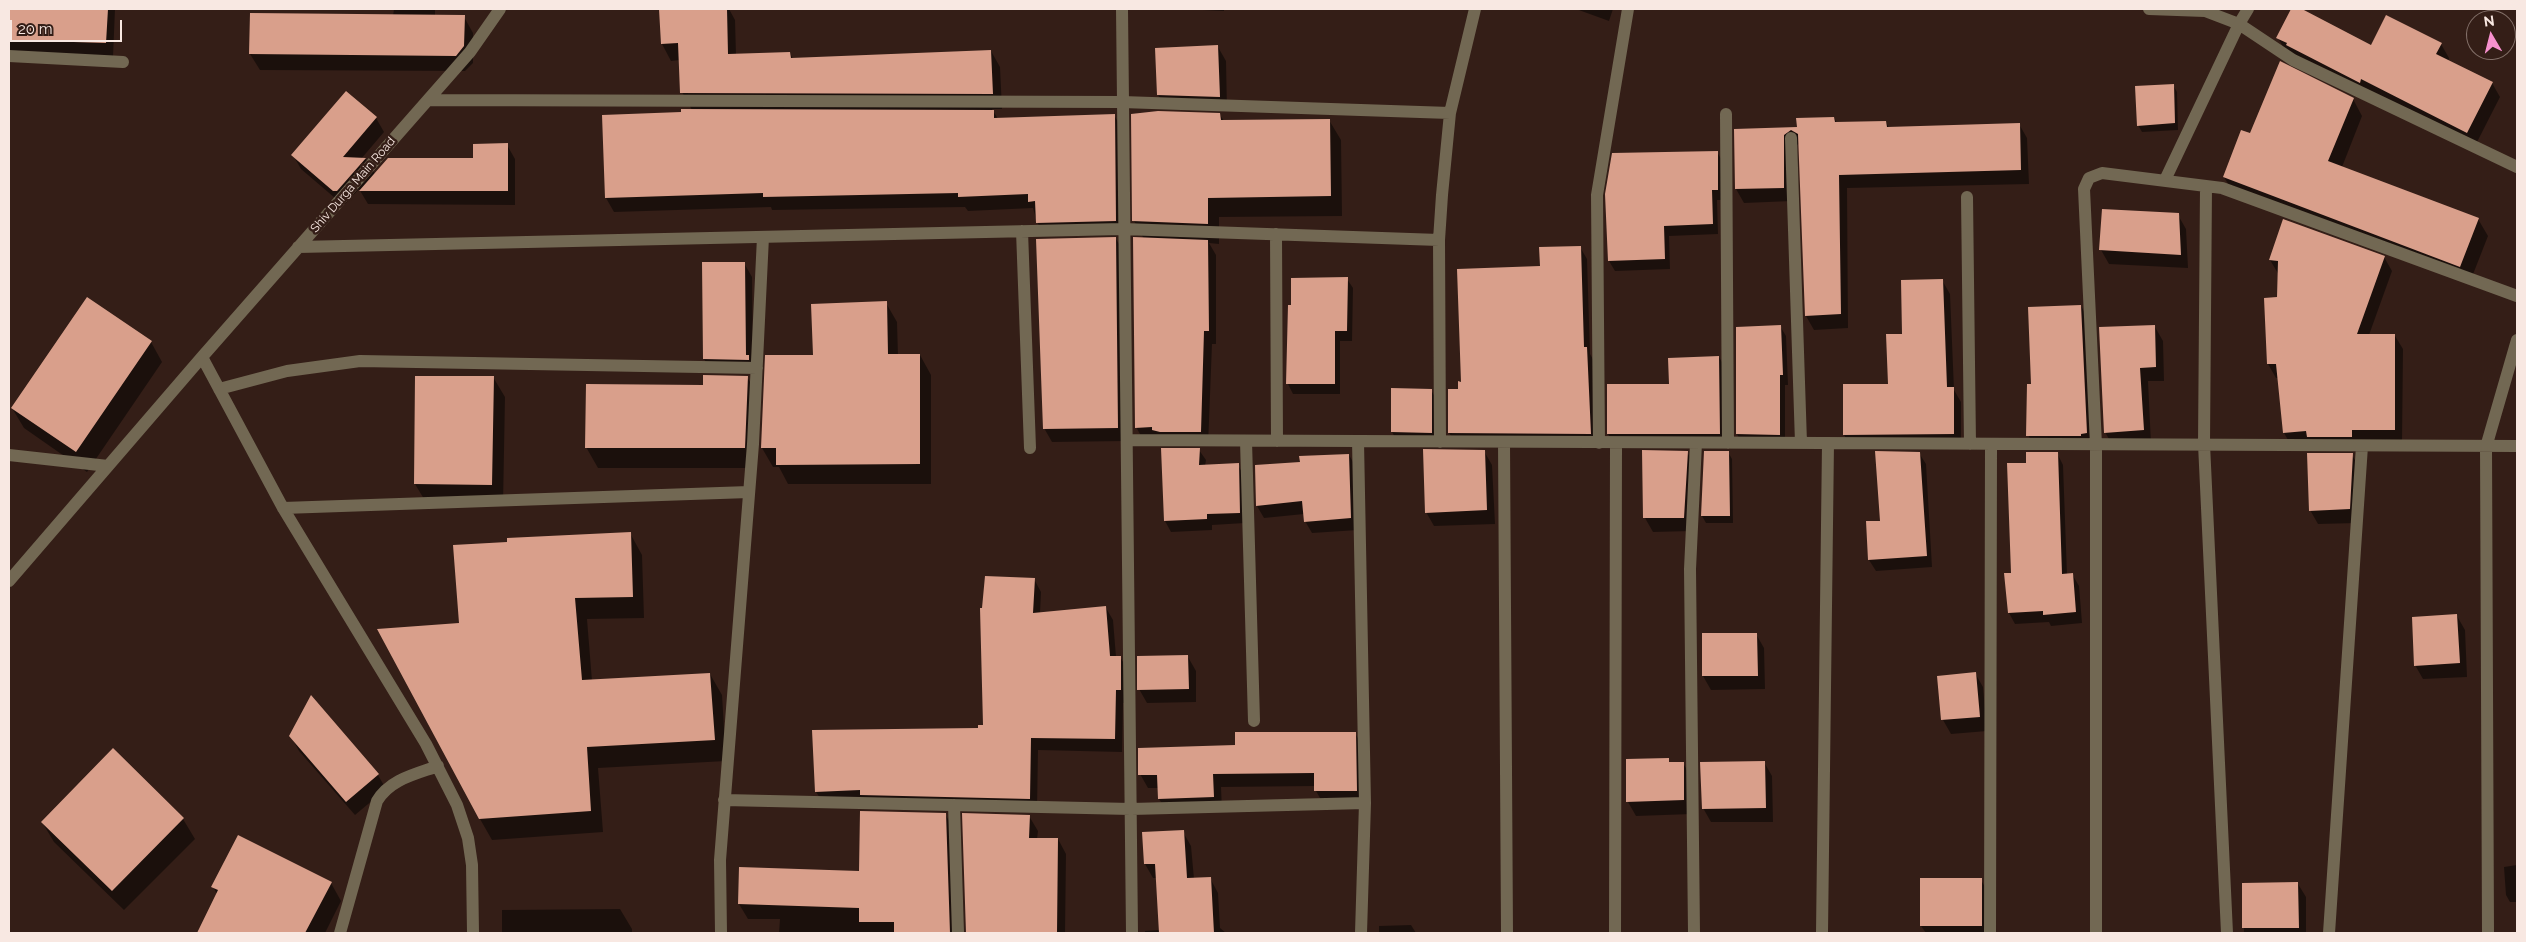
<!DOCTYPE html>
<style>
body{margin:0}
#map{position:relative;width:2526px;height:942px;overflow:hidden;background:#341e17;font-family:Raleway,sans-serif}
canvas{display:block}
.frame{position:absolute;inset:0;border:10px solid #f8e8e2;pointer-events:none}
.north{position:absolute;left:2466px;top:10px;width:50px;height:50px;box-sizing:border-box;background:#341e17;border:1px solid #826f68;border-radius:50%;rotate:352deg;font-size:14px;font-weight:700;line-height:20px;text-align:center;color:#f8e8e2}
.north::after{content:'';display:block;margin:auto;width:18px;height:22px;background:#f790ce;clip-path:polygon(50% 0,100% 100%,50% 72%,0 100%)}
.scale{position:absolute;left:10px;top:20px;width:112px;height:22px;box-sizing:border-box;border:2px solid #f8e8e2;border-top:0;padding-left:6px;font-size:15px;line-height:18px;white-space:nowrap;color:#f8e8e2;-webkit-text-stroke:4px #341e17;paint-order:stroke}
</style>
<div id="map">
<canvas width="2526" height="942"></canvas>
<div class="frame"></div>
<div class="north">N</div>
<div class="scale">20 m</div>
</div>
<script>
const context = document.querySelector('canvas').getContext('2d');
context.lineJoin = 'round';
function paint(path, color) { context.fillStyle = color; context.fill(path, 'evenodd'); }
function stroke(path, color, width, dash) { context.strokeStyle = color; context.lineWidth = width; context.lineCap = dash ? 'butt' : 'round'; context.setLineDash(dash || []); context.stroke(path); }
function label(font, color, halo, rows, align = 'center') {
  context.font = font + ' Raleway,sans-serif'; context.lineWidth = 5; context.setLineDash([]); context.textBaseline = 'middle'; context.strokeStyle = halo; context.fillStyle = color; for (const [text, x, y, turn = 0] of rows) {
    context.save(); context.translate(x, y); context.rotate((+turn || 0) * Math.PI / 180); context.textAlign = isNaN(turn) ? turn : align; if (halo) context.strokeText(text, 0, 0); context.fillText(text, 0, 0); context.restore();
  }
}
const shadow = new Path2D(`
 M9,9H115L113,57L9,54Z
 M394,9H435V16L464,17L473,33V63L465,71L260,70L250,54L393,16Z
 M660,9H729L735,20L736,55L790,53L793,59L991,51L1000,67L1002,109H992L998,119L1114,115L1122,129L1124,235L1045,236L1037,222L1033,208L968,211L965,207L772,210L771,207L614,212L606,198L683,113L692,110L682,92L680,60L671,61L662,44Z
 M1182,9H1224V11Z
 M1321,9H1349V10Z
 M1576,9H1613L1609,21Z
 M2293,9H2299L2371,46L2441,44L2449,58L2448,61L2492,83L2500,97L2475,146L2286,52L2278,38Z
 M1218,47L1226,61L1227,111L1166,109L1158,95Z
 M2173,85L2177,92L2178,130L2142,132L2138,125Z
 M346,93L376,118L384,132L361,159H366L375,174L474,159L507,145L515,159V205L368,204L359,189L345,204H342L301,169L293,155Z
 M2353,99L2362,116L2342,167L2478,219L2488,236L2470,282L2234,194L2224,177L2251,135Z
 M1220,115L1224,121L1329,120L1341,140L1342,216L1219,217V244L1209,243L1216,255V344H1212L1208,446L1144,441L1136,427L1144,239L1134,221Z
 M1834,118L1837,123L1886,122L1889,128L2019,124L2027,138L2029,184L1847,188L1848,328L1814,330L1806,316L1800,143L1791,149L1792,201L1744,203L1736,189L1735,130L1798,128Z
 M1717,152L1723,162L1724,200H1717L1718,234L1669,236L1670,269L1615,271L1609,261Z
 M2178,215L2186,229L2188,268L2109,264L2101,250Z
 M1116,239L1124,252L1126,441L1052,442L1044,428Z
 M1580,247L1587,259L1590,354L1594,361L1597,446L1457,445L1449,433L1459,390L1463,383L1542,268Z
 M2384,257L2392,271L2369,335L2395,336L2403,349L2402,443L2292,447L2284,433L2279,378H2276L2268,364L2278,298L2279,275L2270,260Z
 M744,263L752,277L753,365L712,373L704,359Z
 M1347,279L1353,288L1352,341H1340V394H1293L1288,384Z
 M1942,280L1950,294L1954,390L1961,402V448L1852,449L1844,435L1889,386L1903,335Z
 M886,303L897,322L898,356L920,355L931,375V484H788L779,467H773L762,448L814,356Z
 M2081,306L2089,320L2095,447L2036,449L2028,435L2032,385Z
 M1780,326L1786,336L1788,385H1785V445H1743L1737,434V328Z
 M2155,327L2163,341L2164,381H2148L2151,444L2113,446L2105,432Z
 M151,342L162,362L87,472L24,428L12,408Z
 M1719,357L1726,369V447L1615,446L1608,434L1670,386Z
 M493,377L505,397L503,505L427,504L415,484Z
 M747,377L759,397L756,468H598L586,447L704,386Z
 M1431,390L1439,404V447L1400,446L1392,432Z
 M1199,450L1206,460L1205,466L1238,465L1244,476L1245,523L1212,525V530L1171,532L1165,521Z
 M1484,451L1492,465L1495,524L1434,526L1426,512Z
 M1687,452L1695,466L1692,531L1653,532L1645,518Z
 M1705,452H1728L1732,459L1733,523H1706L1702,516Z
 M1919,453L1926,464L1932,567L1876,571L1869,560L1881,522Z
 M2057,453L2063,465L2067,575L2072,574L2079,586L2082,623L2051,626L2049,622L2015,624L2009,613L2028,464Z
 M1349,455L1356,467L1358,530L1312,533L1305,521L1304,514L1264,518L1257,506L1301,463Z
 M2352,455L2360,469L2357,523L2318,524L2310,510Z
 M630,533L642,555L644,618L587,619L592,681L710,674L722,695L726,761L598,768L603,832L492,840L480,819L460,624L508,543Z
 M1034,579L1041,592L1040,613L1106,608L1113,620L1116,657H1120L1128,670V703H1123L1122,752L1038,750L1037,811L824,804L816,792L984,726Z
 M2457,616L2465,630L2467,677L2423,679L2415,665Z
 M1756,634L1764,648L1765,689L1711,690L1703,676Z
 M1188,657L1196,671V702L1147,703L1139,689Z
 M1975,673L1983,687L1987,731L1951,734L1943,720Z
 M1355,733L1363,747L1364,804L1324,805L1316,791V786L1221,787L1222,811L1168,813L1159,799V788H1148L1140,774L1236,746Z
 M291,736L378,775L386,789L355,815L299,751Z
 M1668,760L1670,764L1683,763L1691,777L1692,814L1636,816L1628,802Z
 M1764,762L1772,776L1773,822H1711L1703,808Z
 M945,814L954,829L957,933H779L780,919H748L739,904L861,872Z
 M964,815L1029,816L1038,831L1037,839H1058L1066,854L1065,933H967Z
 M183,819L195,839L124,910L54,842L42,822Z
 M1183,832L1191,846L1194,879L1210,878L1218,893L1220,928L1226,933H1145V931L1160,930L1157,878H1153L1145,864Z
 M2517,865V902H2510L2506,895L2504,867Z
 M1981,880L1989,894V933H1926L1921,926Z
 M331,883L341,901L325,933H198L217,894L213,887Z
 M2298,884L2306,897V933H2244L2243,885Z
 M620,909L632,929V933H502V910Z
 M1411,925L1416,933H1379V926Z`);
const building = new Path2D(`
 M9,9H108L106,43L9,40Z
 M659,9H727L728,54L790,52L791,58L991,50L993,94L680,93L678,43L661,44Z
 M2291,9H2302L2371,45L2386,15L2442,43L2436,54L2493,82L2467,133L2361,79L2360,83L2286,45L2287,43L2276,38Z
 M250,13L465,15L464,46L456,56L249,54Z
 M1218,45L1220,97L1157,95L1155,48Z
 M2280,61L2354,98L2328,161L2479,218L2460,267L2223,177L2241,130L2250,133Z
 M2174,84L2175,123L2137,126L2135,86Z
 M346,91L377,117L343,157L366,158L337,191H333L291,155Z
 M681,109L994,110V118L1115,114L1116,221L1036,223L1035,201L1028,202V194L958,197V193L763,197V193L605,198L602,115L681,112Z
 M1158,111L1220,113L1221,120L1330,119L1331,196L1208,198V224L1132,221L1131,114Z
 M1834,117L1835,122L1886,121L1887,127L2020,123L2021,170L1839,175L1841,314L1805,316L1798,134L1791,130L1784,135V188L1735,189L1734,129L1797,127L1796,118Z
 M508,143V191H359L388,158H473V144Z
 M1718,151V190H1712L1713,224L1664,226L1665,259L1608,261L1605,194L1612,153Z
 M2102,209L2179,213L2181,255L2099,250Z
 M2283,219L2385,256L2357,334H2395V430H2352V437H2307L2306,431L2283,433L2276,364H2267L2264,298L2277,297L2278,261L2269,260Z
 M1116,237L1118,428L1043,429L1036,239Z
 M1133,237L1208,240L1209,331H1204L1201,432H1160L1152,430V427L1135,428Z
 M1581,246L1584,347H1587L1591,434L1448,433V389H1458V381L1461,382L1457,269L1540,266L1539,247Z
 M702,262H745L746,355H749V360L703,359Z
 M1348,277L1347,331H1335V384H1286L1288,305H1291V278Z
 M1943,279L1947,387H1954V434L1843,435V384H1888L1886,334H1902L1901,280Z
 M87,297L152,341L76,452L11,408Z
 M887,301L888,354H920V464L776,465V448H761L765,355H813L811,304Z
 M2081,305L2087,433L2081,434V436H2026L2027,384H2031L2028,307Z
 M1781,325L1783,375H1780V435L1736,434V327Z
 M2155,325L2156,367L2140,368L2144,430L2104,433L2099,327Z
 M1719,356L1720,434H1607V384H1669L1668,358Z
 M703,375L748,376L745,448H585L586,384L703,385Z
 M415,376H494L492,485L414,484Z
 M1391,388L1432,389V433L1391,432Z
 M1161,448H1200L1199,465L1239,463L1240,513L1207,514V519L1164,521Z
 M1423,449L1485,450L1487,510L1425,513Z
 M1642,450L1688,451L1684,518H1643Z
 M1704,451H1729L1730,516H1701Z
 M1875,451L1920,452L1927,556L1868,560L1866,521H1880Z
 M2026,452H2058L2062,574L2073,573L2076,612L2043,615V611L2008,613L2004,573H2011L2007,463H2026Z
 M2307,453H2353L2350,509L2309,511Z
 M1349,454L1351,518L1304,522L1302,501L1256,506L1255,465L1300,462L1299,456Z
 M631,532L633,597L575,598L582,680L710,673L715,740L587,747L591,811L479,819L377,629L459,623L453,545L507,542V538Z
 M985,576L1035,578L1033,613L1106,606L1110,656H1121V690H1116L1115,739L1031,738L1030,799L860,795V790L815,792L812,730L978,728V725H983L980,608H982Z
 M2457,614L2460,663L2414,666L2412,617Z
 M1702,633H1757L1758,676H1702Z
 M1188,655L1189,689L1137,690V656Z
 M1976,672L1980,717L1941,720L1937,676Z
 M311,695L379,774L346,802L289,736Z
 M1235,732H1356L1357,791H1314V773L1213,774L1214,797L1158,799L1157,775H1138V748L1235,745Z
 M113,748L184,818L112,891L41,822Z
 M1669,758V762H1684V800L1626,802V759Z
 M1765,761L1766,808L1702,809L1700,762Z
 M860,811L946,813L950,933H894V922H859V908L738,904L739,867L859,871Z
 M962,813L1030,815L1029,838H1058L1057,933H966Z
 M1184,830L1187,878L1211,877L1214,933H1159L1155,864H1144L1142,832Z
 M238,835L332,882L305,933H197L218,890L211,887Z
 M1920,878H1982V926H1920Z
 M2298,882L2299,928H2242V883Z`);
const street = new Path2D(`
 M1122,9L1132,933
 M2149,9L2205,11L2239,24L2293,60L2517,167
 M9,56L123,62
 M428,100L1122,102L1450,113
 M1726,114L1728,443
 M1791,138L1801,443
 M2165,180L2239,24L2248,9
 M2206,187L2204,444L2227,933
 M1967,197L1970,444
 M1022,231L1030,448
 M1276,234L1277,441
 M298,247L1123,229L1439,240
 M202,357L283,508L426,744L457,805L468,838L472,865L473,933
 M219,389L287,371L360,361L757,368
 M1127,440L2517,446
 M1246,441L1254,721
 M1358,441L1365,803L1361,933
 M1440,442L1439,240L1442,195L1450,113L1475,9
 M1504,442L1507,933
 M1599,443L1597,195L1628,9
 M9,455L108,466
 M283,508L749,492
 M9,581L202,357L470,52L500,9
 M724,800L1131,809L1365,803
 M954,805L958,933
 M340,933L377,801C390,779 416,774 438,766
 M721,933L720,860L753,444L763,237
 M1615,933L1616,443
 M1694,933L1690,569L1696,443
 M1822,933L1828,443
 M1990,933L1991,444
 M2096,933V445L2084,189L2089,178L2102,173L2222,188L2517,296
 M2329,933L2362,446
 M2488,933L2486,447L2517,340`);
const streetNames = [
 ["Shiv Durga Main Road",353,185,-49]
];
paint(shadow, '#0007');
paint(building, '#d99f8b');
stroke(street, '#726853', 12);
label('12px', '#f8e8e2', '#341e17', streetNames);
</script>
